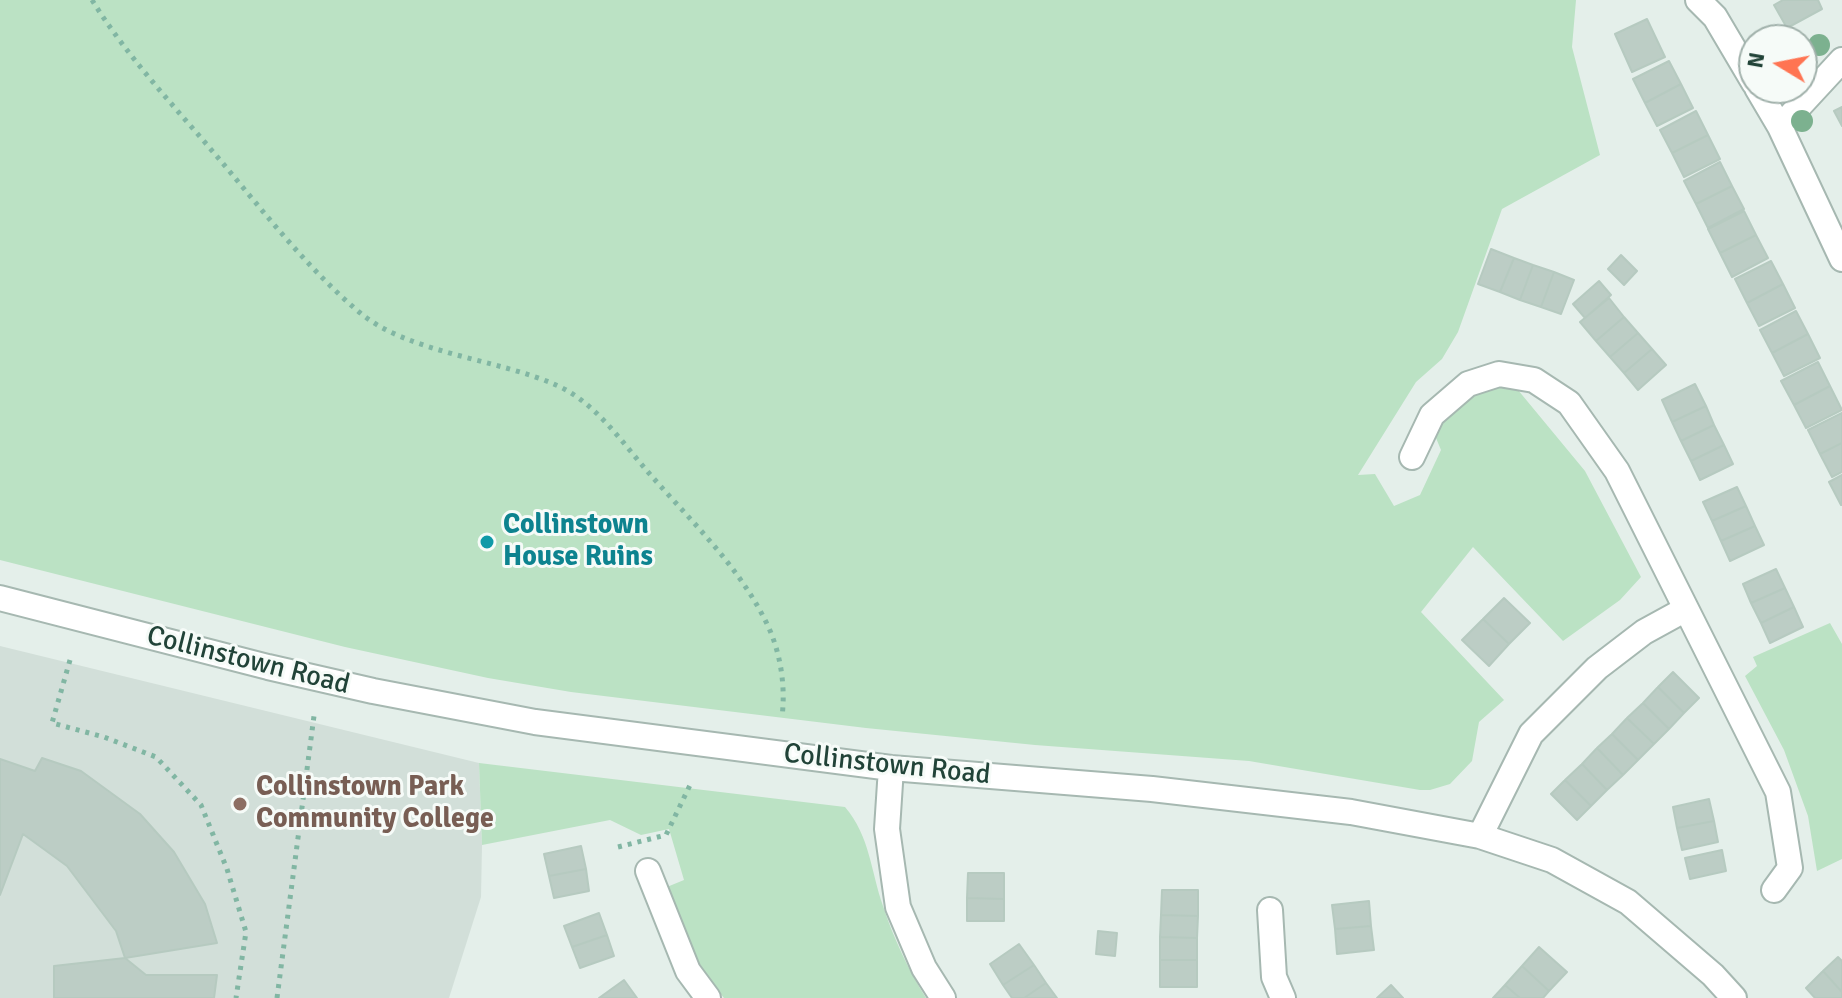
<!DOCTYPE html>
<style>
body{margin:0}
#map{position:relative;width:1842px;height:998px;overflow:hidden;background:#e4efea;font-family:Signika,sans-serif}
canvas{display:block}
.north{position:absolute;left:1738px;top:24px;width:80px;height:80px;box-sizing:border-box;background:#f6fbf8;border:2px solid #a1b1ab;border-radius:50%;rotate:280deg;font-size:22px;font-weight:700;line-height:32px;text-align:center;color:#214338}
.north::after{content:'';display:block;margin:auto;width:28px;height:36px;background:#ff7452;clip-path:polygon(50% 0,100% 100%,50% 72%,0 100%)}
</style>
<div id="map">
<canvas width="1842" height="998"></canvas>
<div class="north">N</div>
</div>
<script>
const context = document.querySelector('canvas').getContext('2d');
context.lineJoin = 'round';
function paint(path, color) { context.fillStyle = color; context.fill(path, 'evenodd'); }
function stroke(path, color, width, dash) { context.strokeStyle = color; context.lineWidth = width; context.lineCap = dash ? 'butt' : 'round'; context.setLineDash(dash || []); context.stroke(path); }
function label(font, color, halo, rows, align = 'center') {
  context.font = font + ' Signika,sans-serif'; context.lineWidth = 6; context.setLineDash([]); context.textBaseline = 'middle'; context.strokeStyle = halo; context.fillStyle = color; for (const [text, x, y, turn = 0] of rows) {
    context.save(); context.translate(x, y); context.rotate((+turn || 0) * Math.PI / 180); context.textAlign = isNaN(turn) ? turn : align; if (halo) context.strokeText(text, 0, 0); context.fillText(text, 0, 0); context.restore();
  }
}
const built = new Path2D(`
 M0,646L479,763L482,845L481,897L449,998H0Z`);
const green = new Path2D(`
 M0,0H1576L1572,47L1600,155L1502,209L1458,332L1442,359L1416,382L1358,475L1375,474L1394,506L1420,495L1441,450L1436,438L1444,420L1467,396L1493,384L1518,390L1585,471L1641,577L1620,600L1563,641L1473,547L1421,612L1504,700L1479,722L1472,761L1450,784L1430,790H1420L1249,761L1035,745L866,728L571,692L488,678L345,647L0,560Z
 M1830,623L1842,644V859L1817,871L1808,816L1784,750L1745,676L1757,666L1753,657Z
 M479,763L845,807C870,836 871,872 883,906C893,937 909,971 926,998H724L695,962L662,889L684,880L669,829L641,835L610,820L482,845Z`);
const building = new Path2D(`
 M1783,0H1818L1822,9L1787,28L1774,5Z
 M1647,19L1665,57L1632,72L1615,34Z
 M1669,61L1681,84L1645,103L1633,79Z
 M1681,84L1693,108L1657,126L1645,103Z
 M1842,107V126L1834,111Z
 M1696,111L1708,135L1672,153L1660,130Z
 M1708,135L1720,159L1684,177L1672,153Z
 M1720,162L1732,186L1696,204L1684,181Z
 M1732,186L1744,209L1708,228L1696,204Z
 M1744,211L1756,235L1720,253L1708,229Z
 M1756,235L1768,258L1732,277L1720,253Z
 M1491,249L1514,258L1500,292L1478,284Z
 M1621,255L1637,271L1624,285L1608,269Z
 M1514,258L1533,265L1520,300L1500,292Z
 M1771,261L1783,284L1747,303L1735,279Z
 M1533,265L1554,272L1541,307L1520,300Z
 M1554,272L1574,280L1561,314L1541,307Z
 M1599,281L1611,295L1585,318L1573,304Z
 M1783,284L1795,308L1759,326L1747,303Z
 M1609,298L1624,317L1596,341L1580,322Z
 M1796,311L1808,334L1772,353L1760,330Z
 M1624,317L1638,333L1610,357L1596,341Z
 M1638,333L1652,349L1624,373L1610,357Z
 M1808,334L1820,358L1784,376L1772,353Z
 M1652,349L1666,365L1638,390L1624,373Z
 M1818,362L1830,386L1794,405L1781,381Z
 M1695,384L1706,406L1672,422L1662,400Z
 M1830,386L1842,410L1806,428L1794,405Z
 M1706,406L1714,425L1681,441L1672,422Z
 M1842,413V443L1820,454L1808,430Z
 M1714,425L1724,445L1691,461L1681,441Z
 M1842,443V472L1832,477L1820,454Z
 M1724,445L1733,464L1700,480L1691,461Z
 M1842,475V505H1841L1829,482Z
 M1737,487L1746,506L1712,521L1703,502Z
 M1746,506L1755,526L1721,541L1712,521Z
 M1755,526L1764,545L1730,561L1721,541Z
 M1776,569L1785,588L1751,603L1743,584Z
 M1785,588L1794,607L1761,623L1751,603Z
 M1504,598L1530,623L1509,644L1483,619Z
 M1794,607L1803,627L1770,643L1761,623Z
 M1483,619L1509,644L1489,666L1462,640Z
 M1673,672L1699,698L1684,713L1658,687Z
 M1658,687L1684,713L1669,729L1643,703Z
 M1643,703L1669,729L1654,744L1627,718Z
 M1627,718L1654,744L1638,760L1612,734Z
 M1612,734L1638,760L1623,775L1597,748Z
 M1597,748L1623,775L1607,790L1582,764Z
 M42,758L81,771L140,814L174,852L205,904L217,943L125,958L116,931L67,866L23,834L0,895V759L35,771Z
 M1582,764L1607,790L1591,806L1565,780Z
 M1565,780L1591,806L1577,820L1551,794Z
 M1709,799L1714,821L1677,828L1673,807Z
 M1714,821L1718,842L1682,850L1677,828Z
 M581,846L586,869L549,876L544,854Z
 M1722,850L1726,871L1690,879L1685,858Z
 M586,869L589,891L554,898L549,876Z
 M968,873H1004V899L967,898Z
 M1162,890H1198V916L1161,915Z
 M967,898L1004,899V921H967Z
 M1369,901L1371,926L1335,929L1332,905Z
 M599,913L607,935L572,947L564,926Z
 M1161,915L1198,916L1197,938L1160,937Z
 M1371,926L1374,950L1337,954L1335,929Z
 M1098,931L1117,933L1115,956L1096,954Z
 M607,935L614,956L580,968L572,947Z
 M1160,937L1197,938V960H1160Z
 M1019,944L1034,965L1003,985L990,964Z
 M1539,947L1567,972L1549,991L1522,966Z
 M1838,957L1842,961V992L1823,971Z
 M125,958L146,975H217L214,998H54V966Z
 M1160,960H1197V987H1160Z
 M1034,965L1046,983L1024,998H1012L1003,985Z
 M1522,966L1549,991L1543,998H1520L1505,985Z
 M1823,971L1842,992V998H1815L1806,988Z
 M624,980L637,998H599Z
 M1046,983L1057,998H1024Z
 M1391,985L1403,998H1377Z
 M1505,985L1520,998H1493Z`);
const path = new Path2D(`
 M92,0C128,58 176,108 220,160C263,211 308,269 359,312C407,353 498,359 556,385C595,402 621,441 648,472C688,518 736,563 764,618C780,648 786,684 782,717
 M70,660L52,723L104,737L156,757L201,805L227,869L246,932L236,998
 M618,847L666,835L691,783
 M277,998L314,716`);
const minor = new Path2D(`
 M1698,0L1715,17L1754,83
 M1757,88L1780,127L1842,259
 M1780,127L1842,60
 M1412,457L1432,415L1468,384L1499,374L1534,380L1569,403L1617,471L1778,792L1790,868L1774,890
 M0,598L268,667L373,691L535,722L891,768L1152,789L1351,812L1480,836L1552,860L1628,902L1713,975L1734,998
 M891,768L887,829L898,907L924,968L943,998
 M1480,836L1531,734L1597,668L1644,632L1686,609
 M648,871L688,971L708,998
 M1270,910L1274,977L1283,998`);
const trees = [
 [1819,45],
 [1802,121]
];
const markers = [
 [487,542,8,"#0f9aa8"],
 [240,804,8,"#8d6e63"]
];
const cultureNames = [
 ["Collinstown",503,526],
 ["House Ruins",503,558]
];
const streetNames = [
 ["Collinstown Road",248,661,14],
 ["Collinstown Road",887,765,6]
];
const educationNames = [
 ["Collinstown Park",256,788],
 ["Community College",256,820]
];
paint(built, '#d2dfd9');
paint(green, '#bbe2c4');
paint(building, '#bccdc5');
stroke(building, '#b6cac0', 2);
stroke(minor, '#a6b8b1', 28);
stroke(path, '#81b6a3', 5, [4, 6]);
stroke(minor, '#fff', 24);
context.fillStyle = '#7cb18f';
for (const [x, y] of trees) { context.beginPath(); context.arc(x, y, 11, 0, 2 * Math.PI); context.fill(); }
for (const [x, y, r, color] of markers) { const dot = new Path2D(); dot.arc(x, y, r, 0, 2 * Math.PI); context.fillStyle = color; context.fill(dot); stroke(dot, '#f6fbf8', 3); }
label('bold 28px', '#0d838f', '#f6fbf8', cultureNames, 'left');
label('28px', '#214338', '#f6fbf8', streetNames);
label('bold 28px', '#785e54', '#f6fbf8', educationNames, 'left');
</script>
